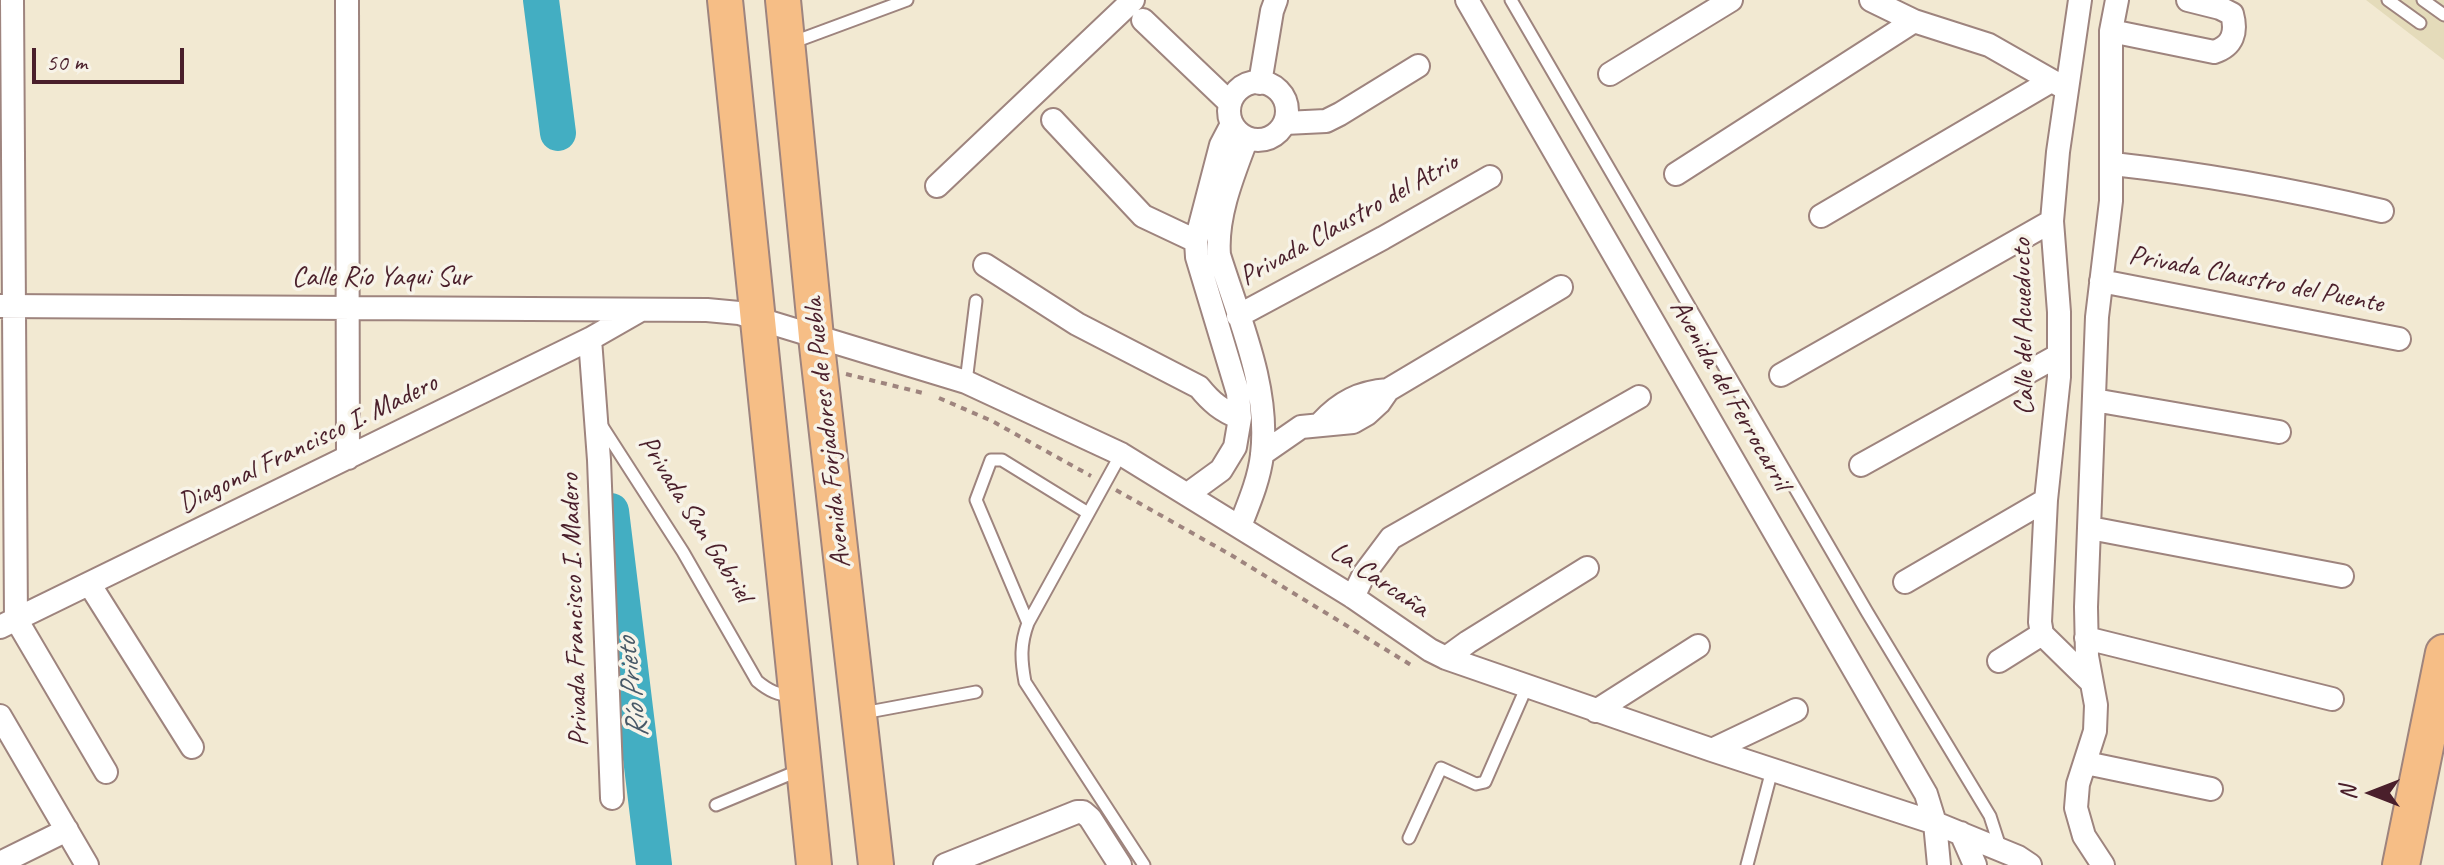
<!DOCTYPE html>
<meta charset="utf-8">
<style>
body{margin:0}
#map{position:relative;width:2444px;height:865px;overflow:hidden;background:#f2e9d2;font-family:Caveat,sans-serif}
canvas{display:block}
.north{position:absolute;left:2332px;top:753px;width:80px;height:80px;-webkit-text-stroke:6px #f7f3e8;paint-order:stroke;rotate:270deg;font-size:22px;font-weight:700;line-height:32px;text-align:center;color:#4a1f2b}
.north::after{content:'';display:block;margin:auto;width:28px;height:36px;background:#4a1f2b;clip-path:polygon(50% 0,100% 100%,50% 72%,0 100%)}
.scale{position:absolute;left:32px;top:48px;width:152px;height:36px;box-sizing:border-box;border:4px solid #4a1f2b;border-top:0;padding-left:10px;font-size:24px;line-height:28px;white-space:nowrap;color:#4a1f2b;-webkit-text-stroke:6px #f7f3e8;paint-order:stroke}
</style>
<div id="map">
<canvas width="2444" height="865"></canvas>
<div class="north">N</div>
<div class="scale">50 m</div>
</div>
<script>
const context = document.querySelector('canvas').getContext('2d');
context.lineJoin = 'round';
function paint(path, color) { context.fillStyle = color; context.fill(path, 'evenodd'); }
function stroke(path, color, width, dash) { context.strokeStyle = color; context.lineWidth = width; context.lineCap = dash ? 'butt' : 'round'; context.setLineDash(dash || []); context.stroke(path); }
function label(font, color, halo, rows, align = 'center') {
  context.font = font + ' Caveat,sans-serif'; context.lineWidth = 7; context.setLineDash([]); context.textBaseline = 'middle'; context.strokeStyle = halo; context.fillStyle = color; for (const [text, x, y, turn = 0] of rows) {
    context.save(); context.translate(x, y); context.rotate((+turn || 0) * Math.PI / 180); context.textAlign = isNaN(turn) ? turn : align; if (halo) context.strokeText(text, 0, 0); context.fillText(text, 0, 0); context.restore();
  }
}
const built = new Path2D(`
 M2366,0H2444V60Z`);
const river = new Path2D(`
 M541,0L558,133
 M611,511L654,865`);
const path = new Path2D(`
 M846,374L923,393
 M939,398L992,421L1091,476
 M1116,490L1231,555L1411,665`);
const service = new Path2D(`
 M1511,0L1867,612L1990,816L2001,850
 M2388,0L2420,23
 M2423,0L2444,15
 M791,43L907,0
 M966,382L976,301
 M600,423L683,552L757,681C769,691 778,695 793,696
 M1121,454L1028,623C1020,644 1021,660 1025,682L1144,865
 M1028,623L976,500L991,460H1002L1088,513
 M863,713L976,692
 M716,805L800,770
 M1409,838L1441,768L1476,784L1485,782L1527,686
 M1747,865L1772,770`);
const minor = new Path2D(`
 M12,0L16,619L106,772
 M347,0L348,458
 M1467,0L1926,794L1935,823L1939,865
 M1871,0L1914,21L1989,45L2061,86
 M2080,0L2058,152L2052,221L2059,312V377L2046,500L2040,622L2042,634L2090,681
 M1143,20L1230,103
 M2111,31L2214,52C2233,46 2237,32 2232,14L2220,8L2188,0
 M1610,74L1731,0
 M1229 111a29 29 0 1 1 58 0a29 29 0 1 1-58 0Z
 M1260,83L1272,11L1276,0
 M1053,120L1143,216L1196,241
 M1285,123L1326,121L1340,114L1418,66
 M2113,164C2204,174 2293,190 2382,211
 M1676,174L1914,21
 M937,186L1133,0
 M1821,216L2051,81
 M985,265L1077,324L1199,387C1211,402 1222,411 1240,418
 M2101,281L2399,339
 M0,306L707,310L739,313L966,382L1121,454L1353,597L1430,650L1446,658L1712,750L1935,823L2018,857L2030,865
 M1238,316L1383,238L1490,177
 M590,339L599,460L612,798
 M1781,375L2052,221
 M2094,400L2279,432
 M1321,423C1340,402 1360,392 1388,390L1561,287
 M1262,454L1301,427L1353,422L1367,414L1379,403L1388,390
 M1861,465L2059,355
 M1188,494L1221,470L1235,447L1240,418L1238,393L1197,257L1196,241L1221,145L1232,124
 M1240,526C1249,503 1259,480 1262,455C1270,387 1239,319 1219,255C1216,216 1233,175 1247,138
 M2090,528L2342,576
 M1905,582L2046,500
 M90,585L192,747
 M1353,597L1364,574L1391,538L1639,397
 M0,627L590,339L639,311
 M2086,638L2332,699
 M1446,658L1468,642L1587,568
 M1999,661L2042,634
 M1596,711L1698,646
 M0,716L87,865
 M1712,750L1796,710
 M2086,763L2211,789
 M1961,833L1975,865
 M0,863L67,830
 M945,865L1077,812H1083L1090,818L1120,865
 M2103,865L2084,836L2076,808L2078,784L2095,731L2096,705L2087,656L2086,607L2097,317L2111,201V31L2117,0`);
const primary = new Path2D(`
 M725,0L814,865
 M783,0L816,337L876,865`);
const trunk = new Path2D(`
 M2401,865L2444,653`);
const streetNames = [
 ["Privada Claustro del Atrio",1349,220,-29],
 ["Calle Río Yaqui Sur",381,278],
 ["Privada Claustro del Puente",2256,280,11],
 ["Calle del Acueducto",2024,327,-91],
 ["Avenida del Ferrocarril",1730,395,60],
 ["Avenida Forjadores de Puebla",828,433,-96],
 ["Diagonal Francisco I. Madero",308,444,-26],
 ["Privada San Gabriel",695,519,58],
 ["La Carcaña",1379,580,34],
 ["Privada Francisco I. Madero",575,610,-92]
];
const waterNames = [
 ["Río Prieto",633,688,-97]
];
paint(built, '#e4dbba');
stroke(river, '#43aec2', 36);
stroke(service, '#9e847e', 15);
stroke(minor, '#9e847e', 26);
stroke(primary, '#9e847e', 38);
stroke(trunk, '#9e847e', 40);
stroke(path, '#9e847e', 4, [6, 6]);
stroke(service, '#fff', 11);
stroke(minor, '#fff', 22);
stroke(primary, '#f6be86', 34);
stroke(trunk, '#f6be86', 36);
label('28px', '#4a1f2b', '#f7f3e8', streetNames);
label('italic 30px', '#475867', '#f7f3e8', waterNames);
</script>
